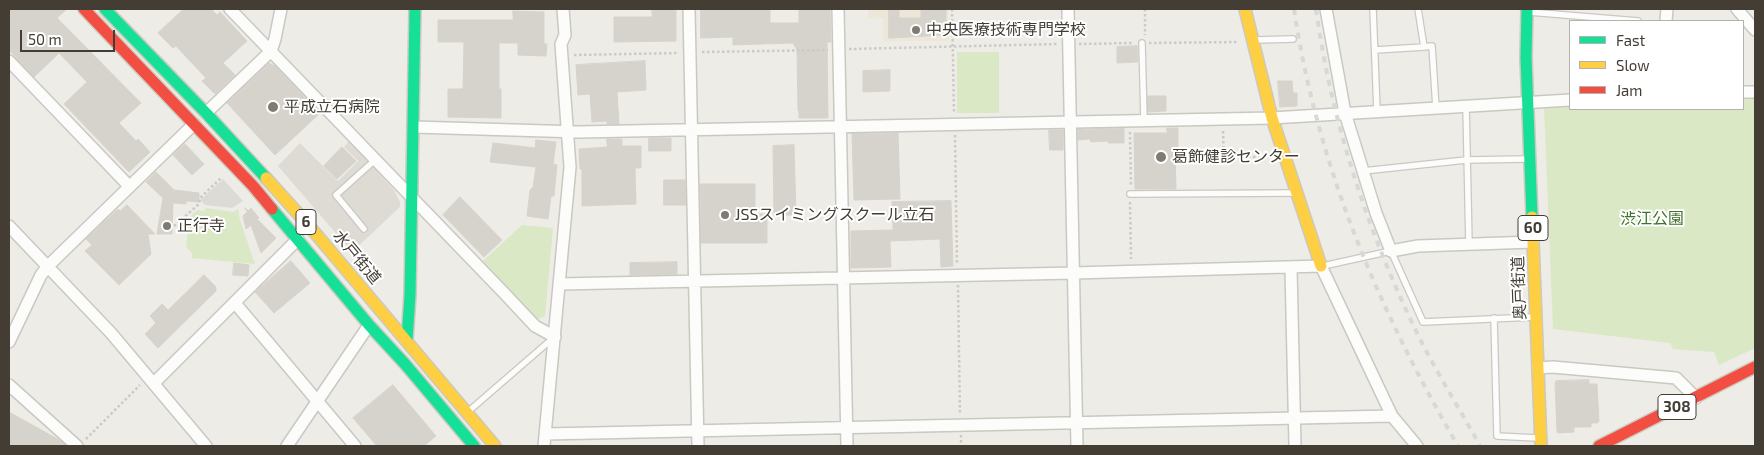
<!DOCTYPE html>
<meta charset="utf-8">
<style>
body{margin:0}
#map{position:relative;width:1764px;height:455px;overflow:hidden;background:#eeece6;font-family:"Exo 2",sans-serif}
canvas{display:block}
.frame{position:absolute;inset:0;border:10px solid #433d34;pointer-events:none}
.legend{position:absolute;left:1569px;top:20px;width:175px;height:90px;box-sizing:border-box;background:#fff;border:1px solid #b4b1ae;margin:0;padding:6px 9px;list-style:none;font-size:15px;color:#433d34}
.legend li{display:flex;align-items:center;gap:10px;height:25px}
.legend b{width:25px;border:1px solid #b4b1ae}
.scale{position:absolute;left:20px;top:30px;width:95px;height:22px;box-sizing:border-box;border:2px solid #433d34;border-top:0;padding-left:6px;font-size:15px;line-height:18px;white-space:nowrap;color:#433d34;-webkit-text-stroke:4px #fff;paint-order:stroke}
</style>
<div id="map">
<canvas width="1764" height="455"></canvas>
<div class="frame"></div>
<ul class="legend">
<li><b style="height:6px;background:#16e098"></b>Fast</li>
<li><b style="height:6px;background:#ffcf43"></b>Slow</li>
<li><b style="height:6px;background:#f24e42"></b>Jam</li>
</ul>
<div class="scale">50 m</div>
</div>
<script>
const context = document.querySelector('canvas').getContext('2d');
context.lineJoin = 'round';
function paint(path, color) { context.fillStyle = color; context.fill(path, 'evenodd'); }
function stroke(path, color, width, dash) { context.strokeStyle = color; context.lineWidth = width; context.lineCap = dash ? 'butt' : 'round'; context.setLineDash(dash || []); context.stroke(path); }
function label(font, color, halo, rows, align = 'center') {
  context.font = font + ' "Exo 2","Noto Sans JP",sans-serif'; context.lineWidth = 4; context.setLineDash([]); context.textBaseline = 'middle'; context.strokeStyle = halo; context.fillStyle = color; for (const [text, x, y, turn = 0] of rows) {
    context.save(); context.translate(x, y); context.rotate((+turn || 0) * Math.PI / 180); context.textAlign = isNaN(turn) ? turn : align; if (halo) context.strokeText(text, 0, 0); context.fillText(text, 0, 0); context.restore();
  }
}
const industrial = new Path2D(`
 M349,141L394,190L400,202V207L352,252L278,166L300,143L338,181L358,161L344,147Z`);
const education = new Path2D(`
 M868,9H948L949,41H883V18L868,19Z`);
const green = new Path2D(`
 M957,52H999V113H957Z
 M1755,96V348L1719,365L1714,352L1673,349L1670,343L1553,329L1544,105L1570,104V109H1743V97Z
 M206,208L233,212L238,209L240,220L255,264L192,258V253L186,247L190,217L197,210L203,211Z
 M522,225L553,228L545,316L537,320L483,261Z`);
const parking = new Path2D(`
 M223,179L243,201L232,208L205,205L200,200Z`);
const building = new Path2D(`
 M9,9H67L57,18L141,103L119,123L136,141L138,139L150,152L129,172L64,104L87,82L59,53L34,77L9,50Z
 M184,9H211L217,15L220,12L247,41L223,63L235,75L215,94L202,81L206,78L176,46L173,48L158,33Z
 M652,9H676V41L614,42V17H652Z
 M701,9H770V23H799V9H830L831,42H827L828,118H799V111H798L797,50L793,43L733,45V37L701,38Z
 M889,9H899V18H921V9H946V35L889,38Z
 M513,11L544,12V44H547L546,56L518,55V43H499V89H501V118L448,117V89H463L464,42H438V20H513Z
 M1137,46L1138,62L1117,63V47Z
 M645,61L646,90L617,92L619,124H607V121L592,122L590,94L578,95L576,65Z
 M269,63L275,66L320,113L275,155L227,103Z
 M890,70V91L863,92V71Z
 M1278,81H1292L1293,93H1297V106L1280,107Z
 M1148,96H1166V111L1148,112Z
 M1124,128V143H1108V141L1091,142L1090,139L1078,140V130Z
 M1167,128H1178V153H1175L1176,189H1135L1134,133H1167Z
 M1049,130H1063V150H1050Z
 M898,133L900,199L854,200L852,134Z
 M649,138H671V151H649Z
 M607,139H622V146H641V168H635L636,204L582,206V169H580L579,149L607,147Z
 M536,140L556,142L553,164L557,165L554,196H551L548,219L527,216L530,190L533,187L536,167L490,162L493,143L535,148Z
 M185,144L204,164L192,175L173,155Z
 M794,145L796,215H774L773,146Z
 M342,147L356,161L337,179L324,166Z
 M156,172L174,190L199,193V202L186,201V204L173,203L172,234H157L163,198L146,182Z
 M664,180H685L686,205H664Z
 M700,184H755V214H767V243H701Z
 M460,197L502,240L484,257L443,215Z
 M951,201L953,266L941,267L940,239L890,241L891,267L851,268V231L893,230L892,202Z
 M127,205L155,234H148L151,254L119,285L85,251L92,245L86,239L118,209L120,211Z
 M245,208L249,211L251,208L259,218L257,219L276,238L261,253L251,225L246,229L243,216L247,212Z
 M291,261L310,283L274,313L255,292Z
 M677,262V274L630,275V263Z
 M234,263L249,265L248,276L233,275Z
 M204,275L216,287V291L158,348L145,334L156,323L150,316L162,304L168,310Z
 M1589,380V384H1597L1599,421L1597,423H1591V427H1574V432L1558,433L1557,431L1555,383L1556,381Z
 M393,385L436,436L424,446H377L353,418Z
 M9,412L61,441L66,446H9Z`);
const path = new Path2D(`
 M952,9L954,112
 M1145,9V35
 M1149,43L1238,42
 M1079,44L1133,43
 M849,49L1058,44
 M702,52L828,50
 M574,55L679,53
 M1223,131L1224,157H1270
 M1130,132L1131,187
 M955,135L957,265
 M1130,202L1131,259
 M174,226L199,204L200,198L222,177
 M958,285L960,415
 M961,435V446
 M86,439L140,385`);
const lane = new Path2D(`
 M1373,9L1377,111
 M1418,9L1424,47L1432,46L1436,108
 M1529,12L1638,21
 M1255,40L1293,39
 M1142,43L1144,120
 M1375,50L1424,47
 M1466,106L1469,245
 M1363,171L1466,160L1527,159
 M1130,194L1296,193
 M364,229L336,195L375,160
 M1323,266L1391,251L1423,322L1534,317
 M1494,318L1497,436L1537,438
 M470,410L552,339`);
const street = new Path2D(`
 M230,9L505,294L535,326L555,337
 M689,9L698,446
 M838,9L847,446
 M1068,9L1077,446
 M1326,9L1345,113L1376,213L1391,251L1418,246L1533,242
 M1737,9L1755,30
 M1666,21L1667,9
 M9,61L129,186
 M1743,92H1755
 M206,113L271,51L275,39L281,9
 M414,127L579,132L1223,119L1272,118L1570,100
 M9,226L111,333L206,446
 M1291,268L1295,446
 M560,284L1074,273L1321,266L1392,416L1417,446
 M235,303L355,446
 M9,342L41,275L48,266L194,124
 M1538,368L1553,367L1676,378L1696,398
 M154,383L298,239
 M9,385L77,446
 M546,434L1392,416
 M287,446L369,325
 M544,446L570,167L561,44L565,35L563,9`);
const fast = new Path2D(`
 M105,9L206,113L266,178
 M1527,9L1526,58L1532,217
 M272,209L369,325L405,364L474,446
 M407,340L410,295L415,9`);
const slow = new Path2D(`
 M1245,9L1272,118L1321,266
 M266,178L310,227L495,446
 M1532,217L1541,446`);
const jam = new Path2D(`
 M84,9L253,186L272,209
 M1599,446L1755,367`);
const rail = new Path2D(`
 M1294,9C1317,165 1379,311 1458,446
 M1316,9C1332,126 1371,242 1424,347C1442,381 1462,413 1480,446`);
const markers = [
 [916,30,5,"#7f7a72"],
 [273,107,6,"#7f7a72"],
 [1161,157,6,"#7f7a72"],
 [725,215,5,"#7f7a72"],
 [167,226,5,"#7f7a72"]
];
const shields = [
 [306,222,20],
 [1533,228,30],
 [1677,407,38]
];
const shieldNames = [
 ["6",306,222],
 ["60",1533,228],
 ["308",1677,407]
];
const poiNames = [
 ["中央医療技術専門学校",926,30],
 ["平成立石病院",284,107],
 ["葛飾健診センター",1172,157],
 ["JSSスイミングスクール立石",735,215],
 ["正行寺",177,226]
];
const parkNames = [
 ["渋江公園",1652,219]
];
const streetNames = [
 ["水戸街道",357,257,50],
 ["奥戸街道",1519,288,-92]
];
paint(industrial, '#dedbd4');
paint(education, '#ece7d8');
paint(green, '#dae8c6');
paint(parking, '#dddbd6');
paint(building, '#d6d3cd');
stroke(building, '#d6d3cc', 1);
stroke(lane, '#cac8c2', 8);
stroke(street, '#cac8c2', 14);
stroke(fast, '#ccc9bd', 14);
stroke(slow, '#ccc9bd', 14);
stroke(jam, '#ccc9bd', 14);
stroke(path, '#cccac6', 2.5, [2.5, 2.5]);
stroke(lane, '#fcfcfb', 5.5);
stroke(street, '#fcfcfb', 11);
stroke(fast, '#16e098', 11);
stroke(slow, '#ffcf43', 11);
stroke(jam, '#f24e42', 11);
stroke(rail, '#d8d8d7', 4, [6, 6]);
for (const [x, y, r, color] of markers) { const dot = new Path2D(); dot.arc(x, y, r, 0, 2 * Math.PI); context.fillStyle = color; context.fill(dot); stroke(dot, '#fff', 2); }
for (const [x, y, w] of shields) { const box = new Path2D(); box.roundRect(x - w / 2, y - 12.5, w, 25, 4); context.fillStyle = '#fff'; context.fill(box); stroke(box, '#433d34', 1); }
label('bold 15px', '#433d34', null, shieldNames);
label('16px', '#433d34', '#fff', poiNames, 'left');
label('16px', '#417229', '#fff', parkNames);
label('16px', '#433d34', '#fff', streetNames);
</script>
